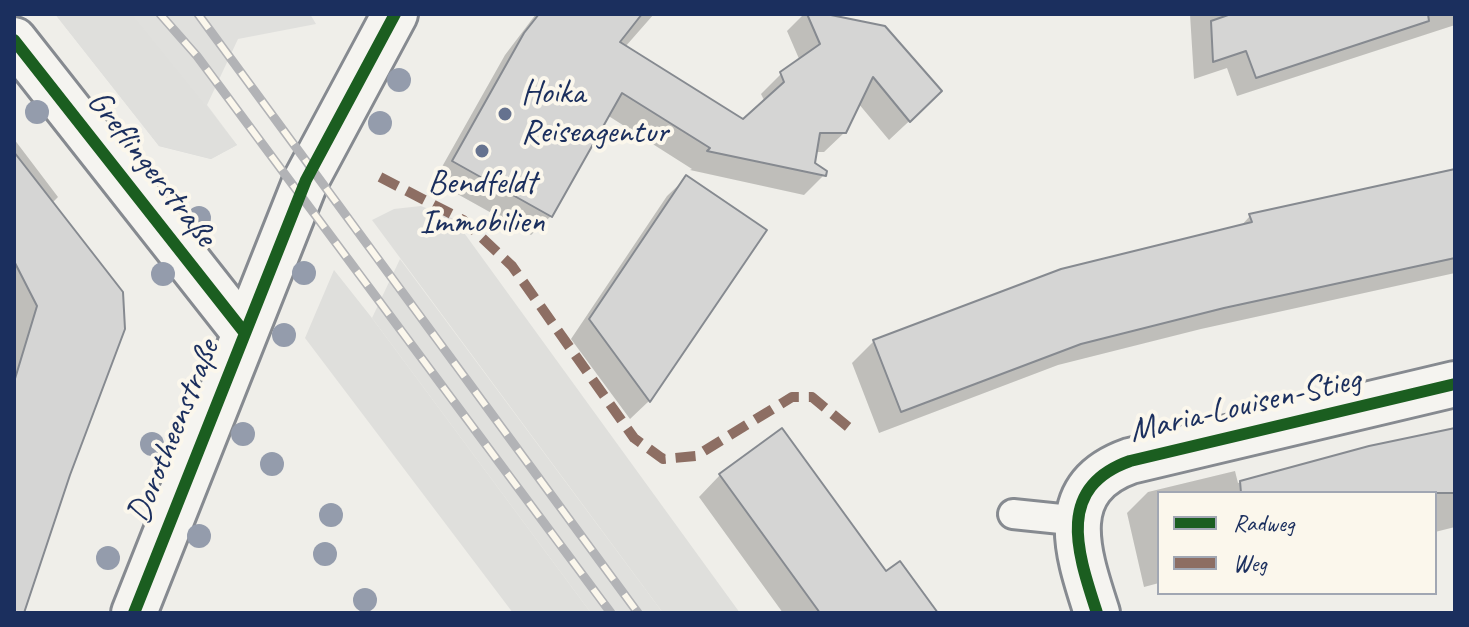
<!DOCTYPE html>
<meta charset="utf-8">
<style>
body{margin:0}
#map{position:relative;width:1469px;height:627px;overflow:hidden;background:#efeee9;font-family:Caveat,sans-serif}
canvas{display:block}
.frame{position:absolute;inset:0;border:16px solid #1b2f5e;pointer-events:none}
.legend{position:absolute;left:1157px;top:491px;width:280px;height:104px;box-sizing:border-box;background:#fbf7ec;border:2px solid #a1a7b3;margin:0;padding:10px 14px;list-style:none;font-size:24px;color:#1b2f5e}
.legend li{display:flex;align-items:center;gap:16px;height:40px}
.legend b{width:40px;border:2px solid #a1a7b3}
</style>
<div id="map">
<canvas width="1469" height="627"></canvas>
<div class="frame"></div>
<ul class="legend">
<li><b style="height:10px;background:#1b5e20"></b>Radweg</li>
<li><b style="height:10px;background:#8d6e63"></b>Weg</li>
</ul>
</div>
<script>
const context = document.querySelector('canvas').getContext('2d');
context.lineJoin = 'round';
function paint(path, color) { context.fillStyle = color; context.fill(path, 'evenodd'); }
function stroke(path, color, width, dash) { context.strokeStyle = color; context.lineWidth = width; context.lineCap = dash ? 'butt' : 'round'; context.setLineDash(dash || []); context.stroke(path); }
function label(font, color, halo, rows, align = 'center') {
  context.font = font + ' Caveat,sans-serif'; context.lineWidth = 8; context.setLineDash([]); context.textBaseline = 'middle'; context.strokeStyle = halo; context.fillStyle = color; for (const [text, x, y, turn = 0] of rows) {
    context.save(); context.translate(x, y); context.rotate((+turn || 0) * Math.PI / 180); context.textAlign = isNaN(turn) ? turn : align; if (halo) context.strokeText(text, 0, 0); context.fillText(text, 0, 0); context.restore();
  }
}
const built = new Path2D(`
 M55,14H310L316,24L238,39L207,105L237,145L211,159L159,146Z
 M400,259L663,613H591L372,318Z`);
const green = new Path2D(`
 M55,14H131L237,145L211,159L159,146Z
 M421,206L454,219L740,613H663L372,220L394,209Z
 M334,270L372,318L591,613H513L305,338Z`);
const shadow = new Path2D(`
 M536,14H654L625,47L743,121L765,102L761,94L781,74L800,61L787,31L804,14H816L920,111L889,140L858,103L845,132L824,152H815L812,164L824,175L804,195L690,170L692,169L607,115L551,216L531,235L434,181L505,55Z
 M1190,14H1455V25L1237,96L1227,68L1194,79Z
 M14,139L58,197L52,203L17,613H14V337L16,329L14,324Z
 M1455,171V273L1201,329L1058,365L879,433L852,363L874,341L1240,227L1250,216Z
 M686,178L765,230L649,401L630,419L571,339L667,196Z
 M1455,429V527L1435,532V493H1159V583L1144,587L1127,513L1148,492L1235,471L1238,483L1368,448Z
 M720,475L886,574L935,613H783L699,497Z`);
const building = new Path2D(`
 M539,14H642L620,42L743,119L784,82L780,72L820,44L807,14H826L885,26L942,91L910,122L873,77L846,133H820L815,163L827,171L826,176L707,151L710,148L622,93L552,217L452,161L524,33Z
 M1231,14H1428L1429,21L1256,78L1246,51L1213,62L1211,21Z
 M14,152L123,292L125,329L70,475L24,613H14V382L37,306L14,261Z
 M1455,169V258L1224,308L1081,344L901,412L873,340L1061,269L1252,222L1249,214Z
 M686,175L767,230L650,402L589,319Z
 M782,428L886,571L900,561L938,613H820L719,474Z
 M1455,428V493H1241L1240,481L1369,446Z`);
const service = new Path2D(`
 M1013,514L1061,519L1079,518`);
const minor = new Path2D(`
 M14,40L244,332
 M1097,613C1078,554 1054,488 1130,461L1455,384`);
const tertiary = new Path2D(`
 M134,613L306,180L395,14`);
const rail = new Path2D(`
 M160,14L197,56L611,613
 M198,14L638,613`);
const quiet = new Path2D(`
 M380,177L463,220L512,266L634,438L663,459L696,456L792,397H812L853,431`);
const cycleway = new Path2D(`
 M14,40L244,332
 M134,613L306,180L395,14
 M1097,613C1078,554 1054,488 1130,461L1455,384`);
const trees = [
 [399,80],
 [37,112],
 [380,123],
 [199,218],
 [304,273],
 [163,274],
 [284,335],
 [243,434],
 [152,444],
 [272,464],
 [331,515],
 [199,536],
 [325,554],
 [108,558],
 [365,600]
];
const markers = [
 [505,114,8,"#65728f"],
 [482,151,8,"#65728f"]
];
const poiNames = [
 ["Hoika",521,94],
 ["Reiseagentur",521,133],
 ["Bendfeldt",482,184,"center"],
 ["Immobilien",482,223,"center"]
];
const streetNames = [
 ["Greflingerstraße",151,169,52],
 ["Maria-Louisen-Stieg",1245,406,-13],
 ["Dorotheenstraße",174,432,-68]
];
paint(built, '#e0e0dd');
paint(green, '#dfdfdc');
paint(shadow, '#0003');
paint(building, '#d5d5d4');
stroke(building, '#868a90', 2);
stroke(service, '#868a90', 34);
stroke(minor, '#868a90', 50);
stroke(tertiary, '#868a90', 50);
stroke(service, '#f5f4f0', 28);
stroke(minor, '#f5f4f0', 44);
stroke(tertiary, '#f5f4f0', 44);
stroke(rail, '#b2b3b6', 9);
stroke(rail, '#fbf7ec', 6, [18]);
stroke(quiet, '#8d6e63', 10, [20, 10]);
stroke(cycleway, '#1b5e20', 12);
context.fillStyle = '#949cac';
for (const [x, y] of trees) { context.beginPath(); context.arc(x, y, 12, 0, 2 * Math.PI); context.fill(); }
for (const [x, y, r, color] of markers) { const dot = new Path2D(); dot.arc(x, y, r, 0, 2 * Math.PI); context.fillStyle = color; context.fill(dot); stroke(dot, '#fbf7ec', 3); }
label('34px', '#1b2f5e', '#fbf7ec', poiNames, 'left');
label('34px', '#1b2f5e', '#fbf7ec', streetNames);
</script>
